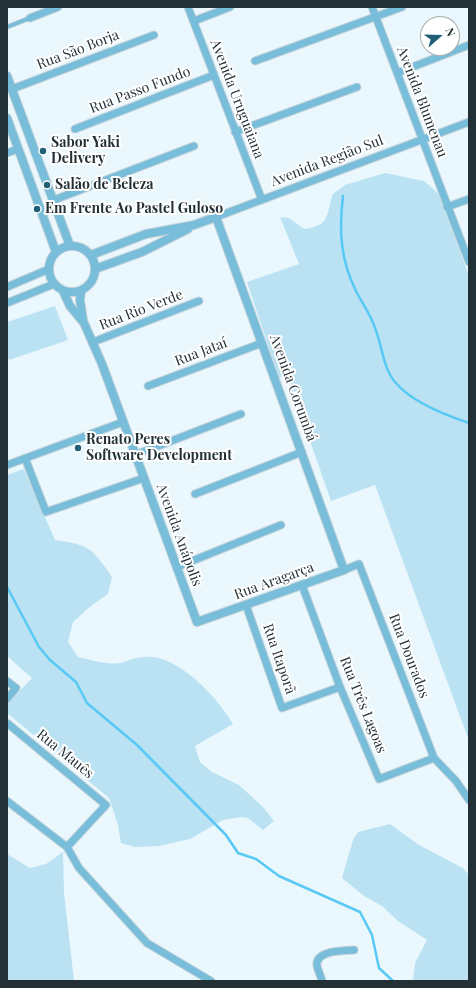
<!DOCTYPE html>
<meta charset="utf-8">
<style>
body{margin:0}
#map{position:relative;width:476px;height:988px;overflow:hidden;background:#eaf8fe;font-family:"Playfair Display",serif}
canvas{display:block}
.frame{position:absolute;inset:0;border:8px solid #233137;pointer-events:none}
.north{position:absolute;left:420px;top:16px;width:40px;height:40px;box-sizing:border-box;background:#fff;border:1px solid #a7adaf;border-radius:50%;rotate:70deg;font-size:11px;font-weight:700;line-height:16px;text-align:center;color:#233137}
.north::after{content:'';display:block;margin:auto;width:14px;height:18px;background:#215f76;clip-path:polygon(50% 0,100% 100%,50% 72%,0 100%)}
</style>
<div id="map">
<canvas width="476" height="988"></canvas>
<div class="frame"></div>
<div class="north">N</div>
</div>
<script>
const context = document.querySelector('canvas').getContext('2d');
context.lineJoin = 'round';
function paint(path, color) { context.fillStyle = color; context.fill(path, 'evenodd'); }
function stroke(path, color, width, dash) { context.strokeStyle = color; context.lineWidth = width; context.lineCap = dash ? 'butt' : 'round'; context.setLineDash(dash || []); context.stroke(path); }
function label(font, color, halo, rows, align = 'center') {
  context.font = font + ' "Playfair Display",serif'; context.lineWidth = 4; context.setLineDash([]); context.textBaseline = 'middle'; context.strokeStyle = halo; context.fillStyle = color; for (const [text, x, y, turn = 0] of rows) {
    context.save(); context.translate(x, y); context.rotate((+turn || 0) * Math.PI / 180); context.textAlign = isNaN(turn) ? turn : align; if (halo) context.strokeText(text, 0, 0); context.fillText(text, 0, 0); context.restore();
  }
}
const green = new Path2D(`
 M385,173L424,181L439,194L469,276V741L375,485L331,501L287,375L279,378L247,282L299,264L280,217L289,218L304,229C332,225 325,215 333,194L345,185Z
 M55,306L68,340L9,360L7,355V322Z
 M24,469L55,540C90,545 92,548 112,577L108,594L92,605L73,622L68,642L78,657C91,660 107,665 120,663C128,661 136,657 144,657C177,653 218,698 233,724L195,746L200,762L212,772L239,785L263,807L274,821L263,830L248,818L241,817L223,820L190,839L159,846L135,847L121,843L118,825L109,798L7,713V704L32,678L7,656V475Z
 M390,824L419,845L463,868L469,875V981H413L415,963L427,940L398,921L382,906L364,896L342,878L353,840L358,832Z
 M63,852L64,892L74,981H7V854L30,868L46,864Z`);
const stream = new Path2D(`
 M343,196C339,230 340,259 356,291C362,303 371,315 375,328C382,345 383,368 395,382C411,402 445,415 469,423
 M7,587L39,647L50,660L76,682L87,703L137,745L226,835L238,853L256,859L279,876L360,912L372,935L379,968L393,981`);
const service = new Path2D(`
 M7,27L30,18`);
const minor = new Path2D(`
 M188,7L262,200
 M372,7L469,262
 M30,18L58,7
 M194,21L230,7
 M255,61L402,7
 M397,73L469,45
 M12,89L154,35
 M75,129L214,75
 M235,132L357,87
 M7,153L18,149
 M54,200L194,146
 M447,207L469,199
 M216,217L469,122
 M7,287L49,269
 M7,303L54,284
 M93,342L199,301
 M148,386L262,343
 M135,455L241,414
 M25,458L46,512L144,478
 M7,465L123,422
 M195,494L302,452
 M177,567L281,525
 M344,570L359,564L434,758L456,781L469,800
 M302,585L340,687L379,779L434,758
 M246,605L282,708L340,687
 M7,681L16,688L7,699
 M7,723L106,805L67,847
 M7,801L67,847L79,868L147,943L211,981
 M322,981C321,976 318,971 317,966C315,950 344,951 354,950`);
const tertiary = new Path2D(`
 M7,76L70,246
 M7,118L56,252
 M49 269a23 23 0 1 1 46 0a23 23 0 1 1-46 0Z
 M95,269L142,252L188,229
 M63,291L70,306L84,323L102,364L197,622L344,570L216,217L194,225L146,234L91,255
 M81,291L80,300L83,320`);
const markers = [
 [43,151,4,"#215f76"],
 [47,185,4,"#215f76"],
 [37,209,4,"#215f76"],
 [78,448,4,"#215f76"]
];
const streetNames = [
 ["Rua São Borja",78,50,-21],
 ["Rua Passo Fundo",140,90,-21],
 ["Avenida Uruguaiana",237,99,69],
 ["Avenida Blumenau",422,102,69],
 ["Avenida Região Sul",327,161,-21],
 ["Rua Rio Verde",141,310,-21],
 ["Rua Jataí",201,352,-21],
 ["Avenida Corumbá",293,388,70],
 ["Avenida Anápolis",179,535,70],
 ["Rua Aragarça",274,581,-20],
 ["Rua Dourados",409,656,69],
 ["Rua Itaporã",279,659,71],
 ["Rua Três Lagoas",363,705,68],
 ["Rua Mauês",65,754,39]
];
const poiNames = [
 ["Sabor Yaki",51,143],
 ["Delivery",51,159],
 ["Salão de Beleza",55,185],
 ["Em Frente Ao Pastel Guloso",45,209],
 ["Renato Peres",86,440],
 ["Software Development",86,456]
];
paint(green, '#bbe2f3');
stroke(stream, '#57c9f4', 2.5);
stroke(service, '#c6d4da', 5.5);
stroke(minor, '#c6d4da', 9);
stroke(tertiary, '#c6d4da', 10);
stroke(service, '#78bdd9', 3.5);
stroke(minor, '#78bdd9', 7);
stroke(tertiary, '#78bdd9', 8);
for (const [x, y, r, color] of markers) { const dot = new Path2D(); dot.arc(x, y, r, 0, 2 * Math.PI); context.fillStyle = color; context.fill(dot); stroke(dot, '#fff', 1.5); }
label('14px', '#233137', '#fff', streetNames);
label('bold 14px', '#233137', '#fff', poiNames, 'left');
</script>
